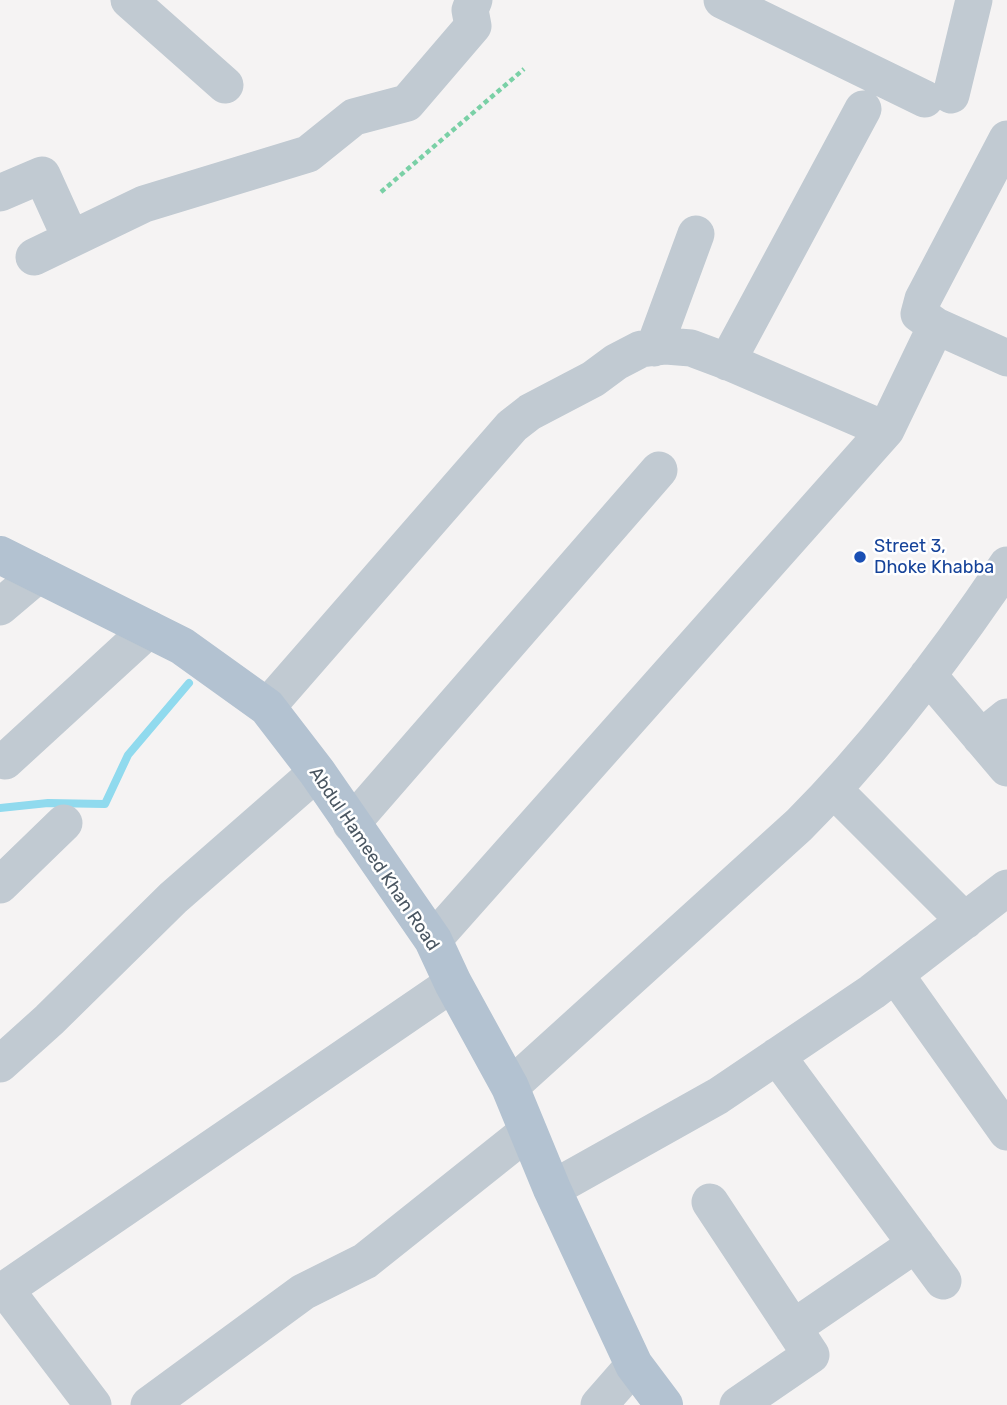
<!DOCTYPE html>
<style>
body{margin:0}
canvas{display:block;background:#f5f3f3}
</style>
<canvas width="1007" height="1405"></canvas>
<script>
const context = document.querySelector('canvas').getContext('2d');
context.lineJoin = 'round';
function stroke(path, color, width, dash) { context.strokeStyle = color; context.lineWidth = width; context.lineCap = dash ? 'butt' : 'round'; context.setLineDash(dash || []); context.stroke(path); }
function label(font, color, halo, rows, align = 'center') {
  context.font = font + ' Rubik,sans-serif'; context.lineWidth = 5; context.setLineDash([]); context.textBaseline = 'middle'; context.strokeStyle = halo; context.fillStyle = color; for (const [text, x, y, turn = 0] of rows) {
    context.save(); context.translate(x, y); context.rotate((+turn || 0) * Math.PI / 180); context.textAlign = isNaN(turn) ? turn : align; if (halo) context.strokeText(text, 0, 0); context.fillText(text, 0, 0); context.restore();
  }
}
const stream = new Path2D(`
 M0,808L48,803L105,804L128,755L189,683`);
const path = new Path2D(`
 M381,192L524,69`);
const minor = new Path2D(`
 M129,0L225,85
 M722,0L925,99
 M951,95L974,0
 M1007,139L923,299L919,314L936,326L1007,358
 M0,193L42,175L71,239
 M34,257L144,204L308,154L354,117L407,103L473,26L470,10L474,0
 M654,348L696,234
 M727,362L863,109
 M0,607L39,574
 M928,675L1007,768
 M267,707L512,426L530,412L593,379L616,362L641,349L666,346L691,348L731,363L886,430
 M981,738L1007,717
 M5,761L149,629
 M834,790L965,921
 M351,824L659,470
 M0,885L64,823
 M433,940L886,430L936,326
 M895,974L1007,1132
 M777,1056L943,1281
 M0,1064L49,1020L173,898L317,772
 M510,1087L799,825C877,747 945,657 1007,565
 M552,1189L718,1096L872,992L1007,888
 M710,1202L811,1355L738,1405
 M5,1289L93,1405
 M0,1293L453,983
 M793,1328L916,1244
 M149,1405L303,1292L365,1261L528,1131
 M599,1405L634,1365`);
const major = new Path2D(`
 M0,555L182,646L267,707L317,772L433,940L453,983L510,1087L552,1189L634,1365L664,1405`);
const markers = [
 [860,557,7,"#1a4fb4"]
];
const transitNames = [
 ["Street 3,",874,547],
 ["Dhoke Khabba",874,568]
];
const streetNames = [
 ["Abdul Hameed Khan Road",374,859,56]
];
stroke(stream, '#90daee', 8);
stroke(path, '#7ad0a6', 4.5, [5, 3.5]);
stroke(minor, '#c1cad2', 37);
stroke(major, '#b3c2d1', 38);
for (const [x, y, r, color] of markers) { const dot = new Path2D(); dot.arc(x, y, r, 0, 2 * Math.PI); context.fillStyle = color; context.fill(dot); stroke(dot, '#fff', 2.5); }
label('18px', '#164399', '#fff', transitNames, 'left');
label('18px', '#4a5661', '#fff', streetNames);
</script>
